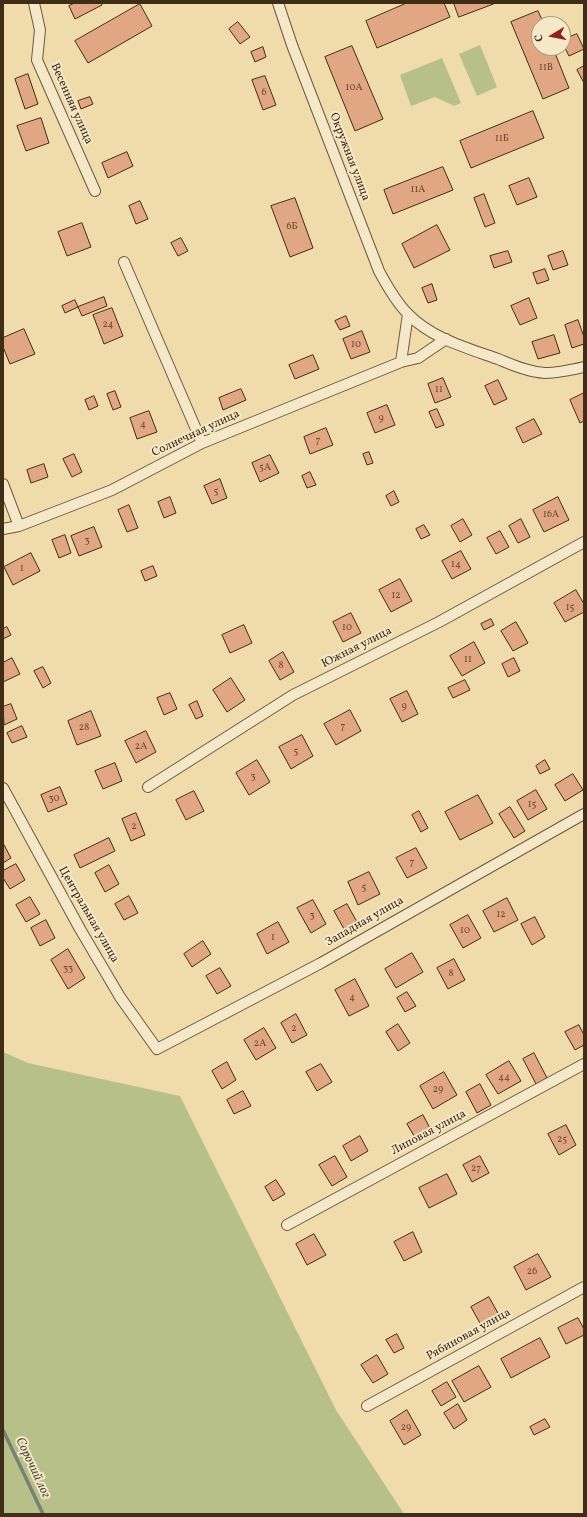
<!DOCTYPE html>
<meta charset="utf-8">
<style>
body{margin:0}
#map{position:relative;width:587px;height:1517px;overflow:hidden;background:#f0dcaa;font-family:Vollkorn,serif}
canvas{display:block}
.frame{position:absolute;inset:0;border:4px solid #402d17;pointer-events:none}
.north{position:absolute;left:531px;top:16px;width:40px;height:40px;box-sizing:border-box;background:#f5e8c8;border:1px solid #ad9d81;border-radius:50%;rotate:260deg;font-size:11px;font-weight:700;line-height:16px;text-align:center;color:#402d17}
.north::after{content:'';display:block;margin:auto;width:14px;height:18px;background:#8f2418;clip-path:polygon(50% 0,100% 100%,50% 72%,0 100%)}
</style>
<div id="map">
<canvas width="587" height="1517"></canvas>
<div class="frame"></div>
<div class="north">С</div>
</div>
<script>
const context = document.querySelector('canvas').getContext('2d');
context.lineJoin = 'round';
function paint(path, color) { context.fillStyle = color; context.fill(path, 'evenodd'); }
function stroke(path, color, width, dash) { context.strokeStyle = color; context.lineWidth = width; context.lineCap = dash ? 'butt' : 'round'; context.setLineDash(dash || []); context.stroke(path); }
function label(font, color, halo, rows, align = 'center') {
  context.font = font + ' Vollkorn,serif'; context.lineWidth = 4; context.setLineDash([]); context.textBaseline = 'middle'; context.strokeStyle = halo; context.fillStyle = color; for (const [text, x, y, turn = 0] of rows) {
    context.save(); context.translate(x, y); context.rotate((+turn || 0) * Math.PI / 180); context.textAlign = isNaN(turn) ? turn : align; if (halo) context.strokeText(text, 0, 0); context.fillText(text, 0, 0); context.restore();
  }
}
const green = new Path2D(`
 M480,45L497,87L477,96L459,54Z
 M442,58L461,103L454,106L435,97L411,106L400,75Z
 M3,1052L28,1063L180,1096L336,1410L404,1514H3Z`);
const stream = new Path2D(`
 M3,1430L43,1514`);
const building = new Path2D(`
 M75,3H101L102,5L75,19L69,6Z
 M407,3H444L450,17L377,48L366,21Z
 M454,3H496L459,17Z
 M140,4L152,26L88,63L75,41Z
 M538,11L544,24H539V48H553L569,88L543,99L511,22Z
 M238,22L250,37L240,44L229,29Z
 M577,34L584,49L569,56L563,44V40Z
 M352,46L383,119L355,131L325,57Z
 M263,47L266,57L255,62L251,52Z
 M584,66V83L577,70Z
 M28,74L38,104L25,109L15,79Z
 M265,76L276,105L263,110L252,80Z
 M90,97L93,104L81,109L78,101Z
 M533,111L544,138L471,168L460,141Z
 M41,118L49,143L26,151L17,126Z
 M127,152L133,166L108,178L102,163Z
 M443,167L453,190L393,214L384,190Z
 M529,178L537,197L517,205L509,186Z
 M484,194L495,223L485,227L474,198Z
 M295,198L313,248L290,257L271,206Z
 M140,201L148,219L136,224L129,206Z
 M82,223L91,247L67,256L58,232Z
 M437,225L450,250L414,268L402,244Z
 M181,238L188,251L178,256L171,243Z
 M508,251L512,262L494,268L490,256Z
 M563,251L568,265L553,270L548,256Z
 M545,269L549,280L537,284L533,273Z
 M432,284L437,300L428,303L422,288Z
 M104,297L107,306L82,316L78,307Z
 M529,298L537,318L520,325L511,306Z
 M75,300L78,307L65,313L62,306Z
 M112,308L123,336L104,344L93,315Z
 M346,316L350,326L340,330L335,321Z
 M578,320L584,337V344L572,348L565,325Z
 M24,329L35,354L10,364L3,347V338Z
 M362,331L370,352L351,359L343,339Z
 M554,335L560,353L538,359L532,342Z
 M313,355L319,369L295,379L289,365Z
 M443,378L451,397L435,403L428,384Z
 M498,380L507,399L494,405L485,386Z
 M241,389L246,400L223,410L219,398Z
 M115,391L121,407L113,410L107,394Z
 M584,393V421L580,423L570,400Z
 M94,396L98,406L89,410L85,400Z
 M387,405L395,425L375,433L367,413Z
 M437,409L444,425L436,428L429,412Z
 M149,411L157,432L137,439L130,418Z
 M534,419L542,434L523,443L516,428Z
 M326,428L333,445L310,454L304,437Z
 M369,452L373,463L367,465L363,454Z
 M74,454L82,472L72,477L63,459Z
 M270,455L279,473L260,482L252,463Z
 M44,464L48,477L31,483L27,470Z
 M310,472L316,485L307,488L302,476Z
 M220,479L227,498L212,504L204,486Z
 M394,491L399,502L391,506L386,496Z
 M170,497L176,513L164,518L158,502Z
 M558,497L569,520L544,532L533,510Z
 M129,505L138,528L127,532L118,510Z
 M463,519L472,535L460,542L451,526Z
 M521,519L530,537L518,543L509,526Z
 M424,525L430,535L421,539L416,529Z
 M94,527L102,547L79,556L71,536Z
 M500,531L509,547L496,554L487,538Z
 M65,535L71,553L59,558L52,540Z
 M461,551L471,569L452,579L442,561Z
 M31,553L40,571L13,585L4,567Z
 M153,566L157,576L145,581L141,571Z
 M400,579L412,601L391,612L379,590Z
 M576,590L584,604V612L565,622L554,603Z
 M351,613L361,633L343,642L333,622Z
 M491,619L494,625L484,630L481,624Z
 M516,622L528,643L513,651L501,631Z
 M244,625L252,643L230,653L222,635Z
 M7,627L11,635L3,639V629Z
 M474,642L485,663L462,676L450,656Z
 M283,652L294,672L280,680L269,661Z
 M12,658L20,674L3,682V663Z
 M514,658L520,671L508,677L502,664Z
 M43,667L51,683L43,688L34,671Z
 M231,678L245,700L227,712L213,690Z
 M465,680L470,690L453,698L448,688Z
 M407,691L418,714L402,722L390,699Z
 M170,693L177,709L164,715L157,698Z
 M197,701L203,716L196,719L189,705Z
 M11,704L17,719L4,725L3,707Z
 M350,710L361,731L336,745L324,724Z
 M91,711L101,736L77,745L68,721Z
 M22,726L27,737L12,743L7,733Z
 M146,731L156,752L136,763L125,741Z
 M302,735L313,756L291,769L279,747Z
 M257,760L270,782L249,795L236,773Z
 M545,760L550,769L540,774L536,766Z
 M115,763L122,781L103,789L95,771Z
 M573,774L583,790L565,801L555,785Z
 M60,787L67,804L48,812L41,795Z
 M536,790L547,809L528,820L517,801Z
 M194,791L204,811L186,820L176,800Z
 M478,795L493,823L460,840L445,812Z
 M510,807L525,831L514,838L499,814Z
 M419,811L428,828L421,832L412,815Z
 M136,813L145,835L131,841L122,819Z
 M109,838L115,851L80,868L74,855Z
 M3,843L11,858L3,863Z
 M416,848L427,868L407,878L396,858Z
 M16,864L25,880L10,889L3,878V871Z
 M109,865L119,884L105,892L95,873Z
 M369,872L380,894L358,905L348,882Z
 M129,896L138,913L124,920L115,904Z
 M30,897L40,914L26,922L16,905Z
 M507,898L518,920L494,932L483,911Z
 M313,900L326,924L311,933L297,908Z
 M347,904L357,922L344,929L334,911Z
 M468,915L481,938L463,948L450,925Z
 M535,917L545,937L532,945L521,924Z
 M46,920L55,938L40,946L31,928Z
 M278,922L289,942L267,954L257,934Z
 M203,941L211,954L192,967L184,954Z
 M68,949L85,978L68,989L51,960Z
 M412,953L423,972L396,988L385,969Z
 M454,959L465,980L448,989L437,968Z
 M220,968L231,986L217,994L206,976Z
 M355,979L369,1006L349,1016L335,990Z
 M407,992L416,1006L405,1012L397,998Z
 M296,1014L307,1035L292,1043L281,1023Z
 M398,1024L410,1043L398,1051L386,1032Z
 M579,1025L584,1035V1045L575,1050L565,1032Z
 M264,1028L276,1048L256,1060L244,1040Z
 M534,1053L547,1078L536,1084L523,1059Z
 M509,1061L521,1081L498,1094L486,1075Z
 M227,1062L236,1080L222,1089L212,1071Z
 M321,1064L332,1082L317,1091L306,1072Z
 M444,1072L457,1095L433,1109L420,1086Z
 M480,1084L491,1105L477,1113L466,1092Z
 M243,1091L251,1106L234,1114L227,1100Z
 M423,1115L432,1132L417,1141L407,1124Z
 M566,1125L576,1145L559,1155L548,1134Z
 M360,1136L368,1151L351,1161L343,1146Z
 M335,1156L347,1177L332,1186L319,1165Z
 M480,1156L489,1173L472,1182L463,1165Z
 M447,1174L457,1194L429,1208L419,1188Z
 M276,1180L285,1194L273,1201L265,1187Z
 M413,1232L422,1252L404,1261L394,1242Z
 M314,1234L326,1255L307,1265L296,1244Z
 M538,1254L551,1277L526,1290L514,1267Z
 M489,1297L499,1315L481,1325L471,1307Z
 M578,1318L584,1329V1335L566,1344L558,1328Z
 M397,1334L404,1348L394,1353L386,1340Z
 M540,1338L550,1357L511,1378L501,1359Z
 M377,1355L388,1374L373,1383L361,1365Z
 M479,1366L491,1387L464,1402L452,1381Z
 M447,1382L456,1397L441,1406L432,1391Z
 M458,1404L467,1420L454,1429L444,1413Z
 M407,1410L421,1435L404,1445L390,1421Z
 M545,1419L550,1427L534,1435L530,1427Z`);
const street = new Path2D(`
 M34,3L40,30L37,60L95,191
 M278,3L292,45L379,271C387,286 396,302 408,314C431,338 467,348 498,359C513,365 528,372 545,373C558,373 571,370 584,367
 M124,262L202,443
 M408,314L401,362L418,358L446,339
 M3,484L19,526
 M3,529L19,526L112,490L202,443L401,362
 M148,787L293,695L439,622L584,542
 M3,788L80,929L120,997L157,1049L321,963L584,814
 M287,1225L584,1064
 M367,1406L584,1287`);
const numberNames = [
 ["11В",546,68],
 ["10А",354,88],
 ["6",264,93],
 ["11Б",502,139],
 ["11А",418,190],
 ["6Б",292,227],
 ["24",108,325],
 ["10",356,345],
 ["11",439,390],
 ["9",381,419],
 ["4",143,425],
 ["7",318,441],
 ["5А",265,468],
 ["5",216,492],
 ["16А",551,515],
 ["3",87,541],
 ["14",456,565],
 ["1",22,569],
 ["12",396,596],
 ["15",570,608],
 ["10",347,628],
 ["11",468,660],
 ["8",281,666],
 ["9",404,707],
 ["7",343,727],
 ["28",84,728],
 ["2А",141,747],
 ["5",296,752],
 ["3",253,777],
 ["30",54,799],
 ["15",532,805],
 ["2",134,827],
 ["7",412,863],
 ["5",364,888],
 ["12",501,915],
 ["3",312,916],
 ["10",465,931],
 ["1",273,938],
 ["33",68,969],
 ["8",451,974],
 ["4",352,998],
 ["2",294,1029],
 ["2А",260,1044],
 ["44",504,1078],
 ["29",438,1090],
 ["25",562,1140],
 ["27",476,1169],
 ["26",532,1272],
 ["29",406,1428]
];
const streetNames = [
 ["Весенняя улица",71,104,66],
 ["Окружная улица",349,157,69],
 ["Солнечная улица",196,434,-25],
 ["Южная улица",357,648,-27],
 ["Центральная улица",88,915,60],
 ["Западная улица",365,922,-30],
 ["Липовая улица",429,1133,-28],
 ["Рябиновая улица",469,1335,-29]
];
const waterNames = [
 ["Сорочий лог",32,1468,65]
];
paint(green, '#b8c089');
stroke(stream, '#768271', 3.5);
paint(building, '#e1a682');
stroke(building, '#402d17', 1);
stroke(street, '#6c593c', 12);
stroke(street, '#f5e8c8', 10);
label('10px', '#684b32', null, numberNames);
label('12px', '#402d17', '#f5e8c8', streetNames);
label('italic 13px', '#56503c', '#f5e8c8', waterNames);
</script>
